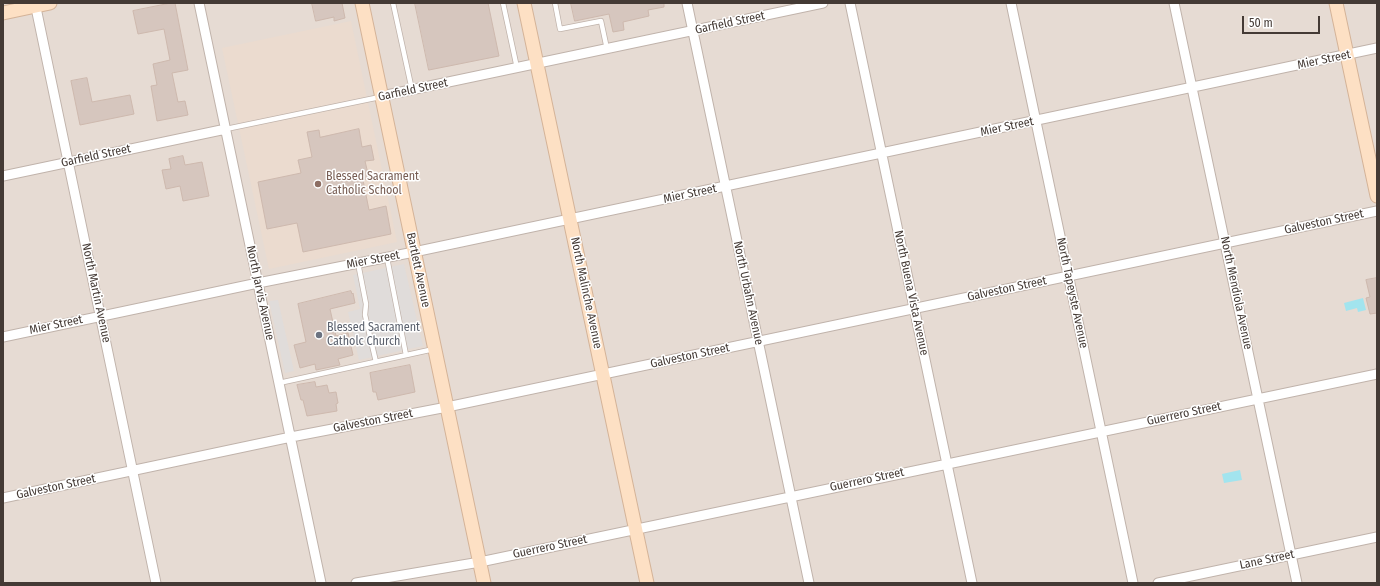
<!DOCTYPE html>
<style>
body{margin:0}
#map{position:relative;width:1380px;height:586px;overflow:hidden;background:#f2eae5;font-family:"Fira Sans Condensed",sans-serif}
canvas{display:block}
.frame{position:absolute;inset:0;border:4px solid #443a35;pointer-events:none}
.scale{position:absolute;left:1242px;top:16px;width:78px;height:18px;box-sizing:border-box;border:2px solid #443a35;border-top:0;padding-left:5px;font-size:12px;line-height:14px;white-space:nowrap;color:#443a35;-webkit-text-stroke:3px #fff;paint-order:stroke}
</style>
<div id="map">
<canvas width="1380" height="586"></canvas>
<div class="frame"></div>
<div class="scale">50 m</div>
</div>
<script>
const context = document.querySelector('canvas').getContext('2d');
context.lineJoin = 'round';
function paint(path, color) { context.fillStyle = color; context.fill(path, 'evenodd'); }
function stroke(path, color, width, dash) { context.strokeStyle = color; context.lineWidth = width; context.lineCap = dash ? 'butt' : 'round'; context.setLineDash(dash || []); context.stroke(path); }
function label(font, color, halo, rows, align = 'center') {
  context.font = font + ' "Fira Sans Condensed",sans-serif'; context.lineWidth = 3; context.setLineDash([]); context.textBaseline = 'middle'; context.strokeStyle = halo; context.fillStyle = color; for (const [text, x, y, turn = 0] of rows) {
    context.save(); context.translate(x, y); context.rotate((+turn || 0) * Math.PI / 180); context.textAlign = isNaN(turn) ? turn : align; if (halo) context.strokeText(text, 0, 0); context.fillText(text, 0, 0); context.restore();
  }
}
const residential = new Path2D(`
 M3,3H1377V583H3Z`);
const education = new Path2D(`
 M351,21L397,242L269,269L222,48Z`);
const parking = new Path2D(`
 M404,264L423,346L359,360L348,312L360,309L353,275Z
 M278,300L294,371L285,373L269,301Z`);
const water = new Path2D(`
 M1363,298L1366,310L1358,312L1357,308L1346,311L1344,303Z
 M1240,470L1242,480L1224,483L1222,474Z`);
const building = new Path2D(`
 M171,3H175L188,70L172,73L178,102L185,101L188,115L157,121L151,86L157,85L153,64L170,60L164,29L138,34L133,11Z
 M312,3H342L345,18L334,21V17L316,21Z
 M415,3H488L499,56L429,70Z
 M571,3H664V7L648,10L649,16L623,22L624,30L613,32L609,14L575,21Z
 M87,78L92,102L130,95L134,114L80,125L71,81Z
 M359,129L362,147L371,145L374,160L365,161L369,178L363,180L369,210L386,206L391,234L303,252L297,223L267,229L258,182L301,173L298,160L312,157L307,132L319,130L320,137Z
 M183,156L185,165L202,162L209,196L183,201L180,186L166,189L162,170L171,169L169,159Z
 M1377,278V313L1370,314L1366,298L1370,297L1366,280Z
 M351,291L352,294L353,293L355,303L330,309L336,336L348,333L353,355L338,359L340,365L316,370L315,364L300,368L294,345L306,342L298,304Z
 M410,365L415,392L378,400L376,392H373L370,373Z
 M315,382L316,387L327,385L329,393L336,392L338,403L336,404L337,411L307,416L303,400H301L297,385Z`);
const service = new Path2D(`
 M393,3L412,90
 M503,3L517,68
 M555,3L560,29L601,21L607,49
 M226,129L380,97
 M387,258L406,355
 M358,263L366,304L365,315L376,362
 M279,383L434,349`);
const minor = new Path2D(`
 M35,3L156,583
 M199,3L321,583
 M687,3L809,583
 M850,3L972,583
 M1011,3L1133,583
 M1174,3L1297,583
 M382,96L823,3
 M3,176L226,129
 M3,337L258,283L414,252L1377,48
 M3,498L291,437L447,407L1377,211
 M356,583L480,562L1377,374
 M1158,583L1377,537`);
const secondary = new Path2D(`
 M362,3L484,583
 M524,3L647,583
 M1336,3L1377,196
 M3,13L50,3`);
const markers = [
 [318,184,4,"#8d6e63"],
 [319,335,4,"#6b7280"]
];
const streetNames = [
 ["Garfield Street",730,23,-12],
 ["Mier Street",1324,60,-12],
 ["Garfield Street",413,90,-12],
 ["Mier Street",1007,127,-12],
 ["Garfield Street",96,156,-12],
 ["Mier Street",690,194,-12],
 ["Galveston Street",1324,222,-12],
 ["Mier Street",373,260,-11],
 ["Bartlett Avenue",418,270,78],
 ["Galveston Street",1007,289,-12],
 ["North Martin Avenue",96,293,78],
 ["North Jarvis Avenue",260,293,78],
 ["North Malinche Avenue",586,293,78],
 ["North Urbahn Avenue",748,293,78],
 ["North Buena Vista Avenue",911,293,78],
 ["North Tapeyste Avenue",1072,293,78],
 ["North Mendiola Avenue",1236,293,78],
 ["Mier Street",56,325,-12],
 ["Galveston Street",690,356,-12],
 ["Guerrero Street",1184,414,-12],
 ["Galveston Street",373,421,-11],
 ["Guerrero Street",867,480,-12],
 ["Galveston Street",56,487,-12],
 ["Guerrero Street",550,547,-12],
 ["Lane Street",1267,560,-12]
];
const educationNames = [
 ["Blessed Sacrament",326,177],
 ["Catholic School",326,191]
];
const worshipNames = [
 ["Blessed Sacrament",327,328],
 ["Catholc Church",327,342]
];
paint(residential, '#e6dbd3');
paint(education, '#ebdbcf');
paint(parking, '#e0dcda');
paint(water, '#a2e4ee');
paint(building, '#d6c6be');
stroke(building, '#ceb9ae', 1);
stroke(service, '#c0b3ab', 6);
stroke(minor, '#c0b3ab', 11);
stroke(secondary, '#d4b398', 15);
stroke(service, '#fff', 4.5);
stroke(minor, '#fff', 9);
stroke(secondary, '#fde0c4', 13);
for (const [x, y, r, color] of markers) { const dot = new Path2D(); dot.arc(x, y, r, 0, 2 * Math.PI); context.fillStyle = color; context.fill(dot); stroke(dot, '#fff', 1.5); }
label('12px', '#443a35', '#fff', streetNames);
label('12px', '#785e54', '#fff', educationNames, 'left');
label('12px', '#5b616d', '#fff', worshipNames, 'left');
</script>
